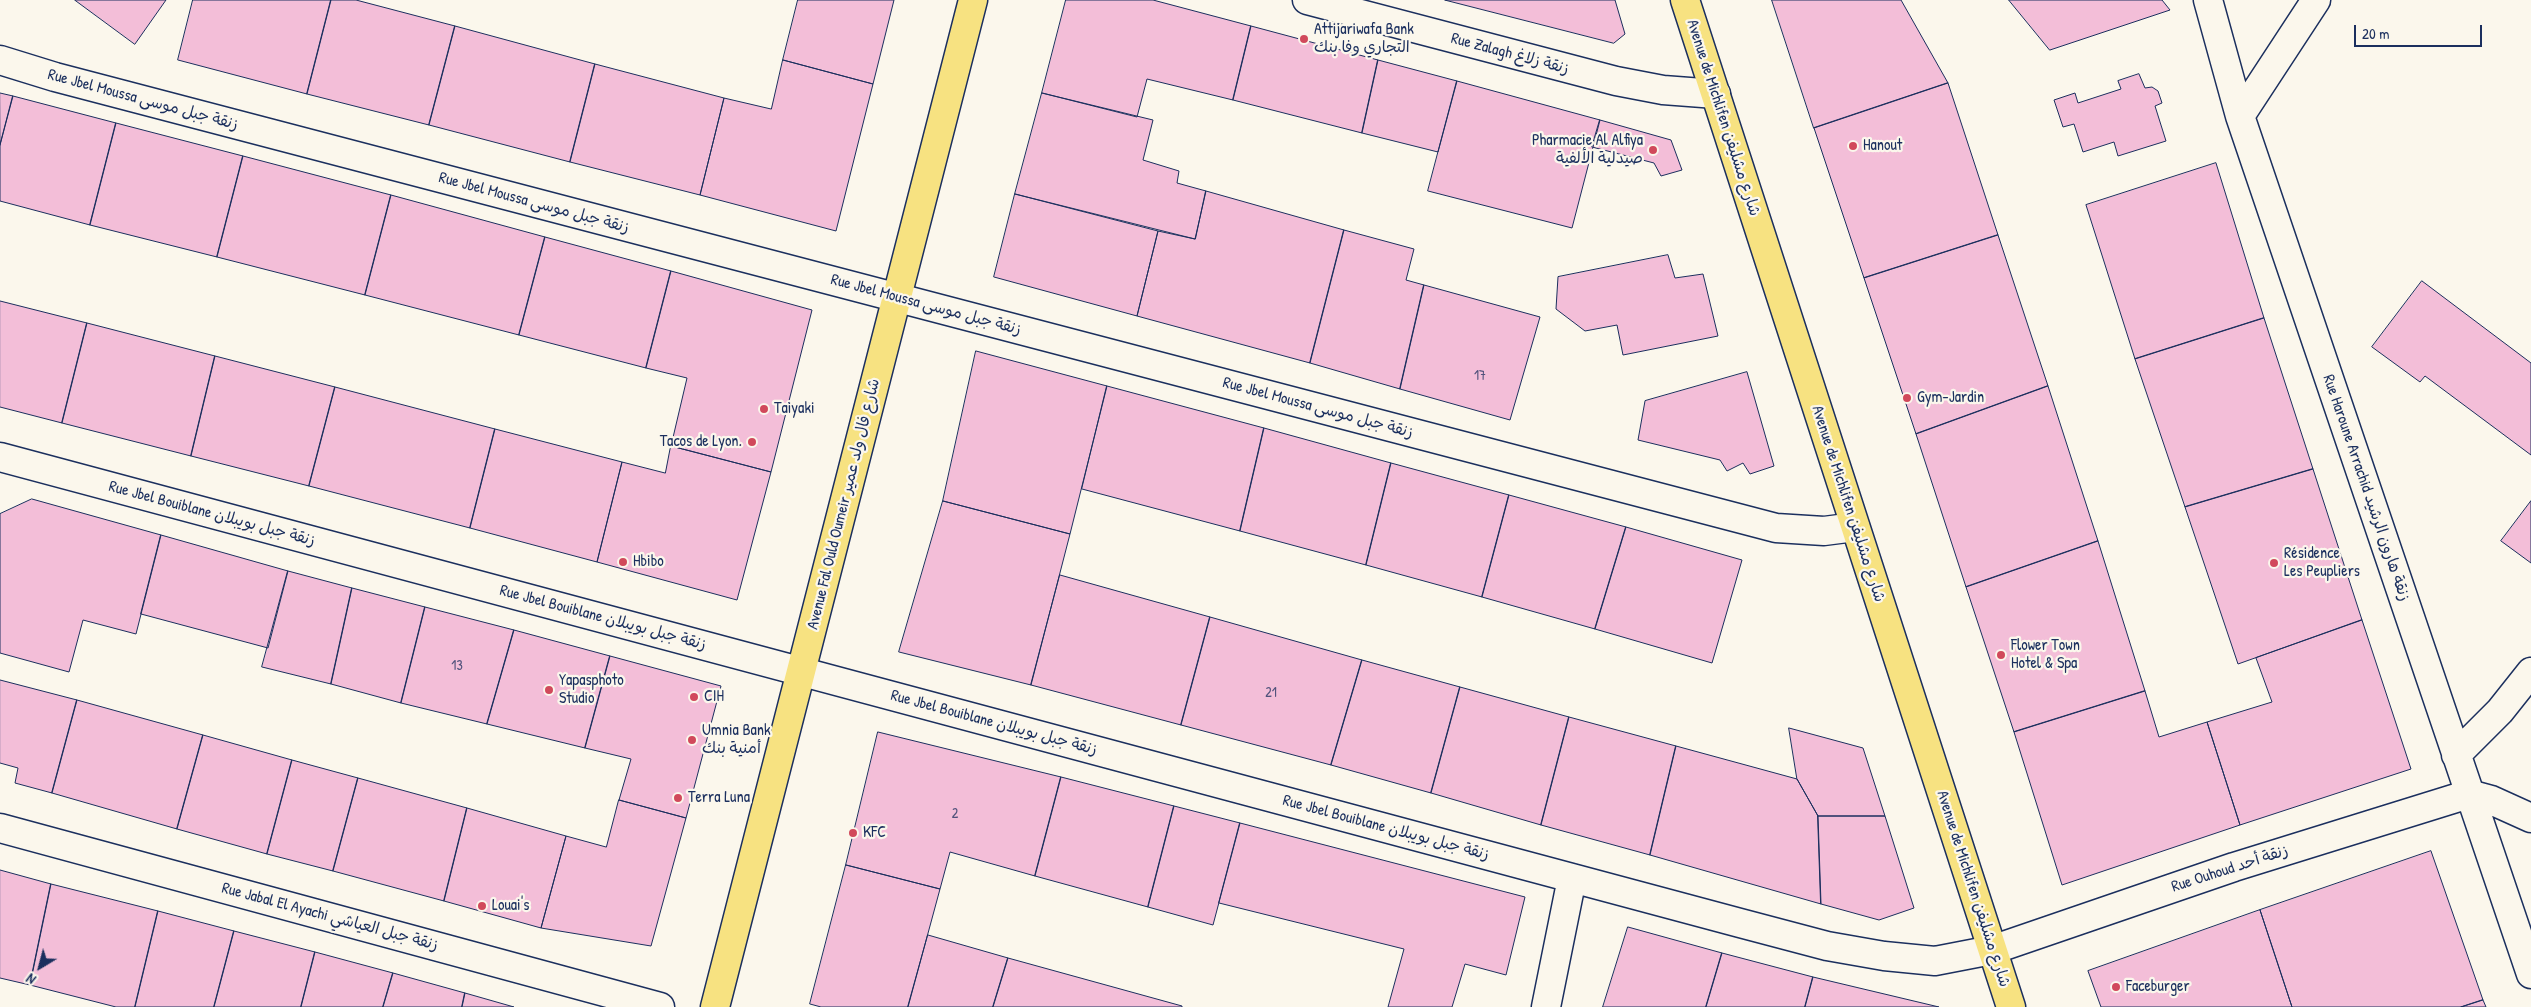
<!DOCTYPE html>
<meta charset="utf-8">
<style>
body{margin:0}
#map{position:relative;width:2531px;height:1007px;overflow:hidden;background:#fbf7ec;font-family:"Patrick Hand",sans-serif}
canvas{display:block}
.north{position:absolute;left:15px;top:942px;width:50px;height:50px;-webkit-text-stroke:4px #fbf7ec;paint-order:stroke;rotate:217deg;font-size:14px;font-weight:700;line-height:20px;text-align:center;color:#1b2f5e}
.north::after{content:'';display:block;margin:auto;width:18px;height:22px;background:#1b2f5e;clip-path:polygon(50% 0,100% 100%,50% 72%,0 100%)}
.scale{position:absolute;left:2354px;top:25px;width:128px;height:22px;box-sizing:border-box;border:2px solid #1b2f5e;border-top:0;padding-left:6px;font-size:15px;line-height:18px;white-space:nowrap;color:#1b2f5e;-webkit-text-stroke:4px #fbf7ec;paint-order:stroke}
</style>
<div id="map">
<canvas width="2531" height="1007"></canvas>
<div class="north">N</div>
<div class="scale">20 m</div>
</div>
<script>
const context = document.querySelector('canvas').getContext('2d');
context.lineJoin = 'round';
function paint(path, color) { context.fillStyle = color; context.fill(path, 'evenodd'); }
function stroke(path, color, width, dash) { context.strokeStyle = color; context.lineWidth = width; context.lineCap = dash ? 'butt' : 'round'; context.setLineDash(dash || []); context.stroke(path); }
function label(font, color, halo, rows, align = 'center') {
  context.font = font + ' "Patrick Hand","Playpen Sans Arabic",sans-serif'; context.lineWidth = 4.5; context.setLineDash([]); context.textBaseline = 'middle'; context.strokeStyle = halo; context.fillStyle = color; for (const [text, x, y, turn = 0] of rows) {
    context.save(); context.translate(x, y); context.rotate((+turn || 0) * Math.PI / 180); context.textAlign = isNaN(turn) ? turn : align; if (halo) context.strokeText(text, 0, 0); context.fillText(text, 0, 0); context.restore();
  }
}
const building = new Path2D(`
 M75,0H166L135,44Z
 M193,0H331L307,94L178,60Z
 M331,0H356L455,26L429,125L307,94Z
 M798,0H894L873,84L783,60Z
 M1066,0H1153L1251,26L1233,100L1147,79L1137,117L1042,93Z
 M1445,0H1615L1625,34L1614,43Z
 M1772,0H1901L1948,83L1814,128Z
 M2009,0H2162L2170,10L2050,50Z
 M455,26L595,64L570,162L429,125Z
 M1251,26L1378,60L1362,133L1233,100Z
 M783,60L873,84L836,231L700,195L724,98L771,109Z
 M1378,60L1457,81L1438,152L1362,133Z
 M595,64L724,98L700,195L570,162Z
 M2139,74L2145,88L2152,87L2158,91L2162,103L2155,106L2166,141L2118,156L2114,142L2083,152L2074,124L2063,127L2054,100L2075,93L2078,103L2121,89L2118,81Z
 M1457,81L1600,120L1572,228L1428,191Z
 M1948,83L1998,235L1864,278L1814,128Z
 M0,93L13,96L0,145Z
 M1042,93L1153,120L1143,160L1179,171L1177,183L1206,191L1195,239L1015,194Z
 M13,96L116,123L90,225L0,201V145Z
 M1600,120L1671,140L1682,170L1661,176L1654,163L1592,147Z
 M116,123L243,156L217,257L90,225Z
 M243,156L391,195L365,295L217,257Z
 M2216,163L2264,318L2135,359L2086,205Z
 M1206,191L1344,230L1310,363L1137,316L1158,231L1195,239Z
 M1015,194L1158,231L1137,316L994,277Z
 M391,195L545,237L519,335L365,295Z
 M1344,230L1414,249L1406,280L1424,285L1400,389L1310,363Z
 M1998,235L2048,386L1916,434L1864,278Z
 M545,237L671,271L646,368L519,335Z
 M1668,255L1675,278L1703,274L1718,336L1623,355L1617,325L1585,331L1556,309L1558,277Z
 M671,271L812,310L771,472L671,446L687,378L646,368Z
 M2422,281L2531,363V455L2425,376L2420,382L2372,347Z
 M1424,285L1540,317L1510,420L1400,389Z
 M0,301L87,323L62,423L0,407Z
 M2264,318L2313,469L2185,507L2135,359Z
 M87,323L215,356L191,456L62,423Z
 M976,351L1107,386L1070,534L943,501Z
 M215,356L335,387L309,486L191,456Z
 M1747,372L1774,466L1750,474L1743,463L1727,471L1720,460L1638,440L1645,401Z
 M1107,386L1264,428L1240,531L1082,489Z
 M2048,386L2098,541L1966,587L1916,434Z
 M335,387L495,429L470,528L309,486Z
 M1264,428L1391,463L1366,565L1240,531Z
 M495,429L622,462L597,562L470,528Z
 M671,446L771,472L737,600L597,562L622,462L665,473Z
 M1391,463L1509,495L1482,597L1366,565Z
 M2313,469L2362,620L2238,664L2185,507Z
 M1509,495L1626,527L1595,629L1482,597Z
 M32,499L161,535L136,634L83,620L69,672L0,653V514Z
 M943,501L1070,534L1031,685L899,652Z
 M2531,501V563L2501,541Z
 M1626,527L1742,560L1712,663L1595,629Z
 M161,535L288,571L268,648L141,614Z
 M2098,541L2145,691L2014,732L1966,587Z
 M288,571L352,588L331,684L262,667Z
 M1060,575L1210,617L1181,725L1031,685Z
 M352,588L425,607L401,703L331,684Z
 M425,607L514,630L487,724L401,703Z
 M1210,617L1362,660L1331,765L1181,725Z
 M2362,620L2411,769L2240,825L2207,722L2272,702L2256,658Z
 M514,630L610,656L585,748L487,724Z
 M610,656L721,686L686,818L619,800L631,759L585,748Z
 M1362,660L1460,687L1431,793L1331,765Z
 M0,680L77,700L52,793L15,783L18,768L0,763Z
 M1460,687L1569,717L1541,825L1431,793Z
 M2145,691L2159,737L2207,722L2240,825L2062,885L2014,732Z
 M77,700L203,735L177,829L52,793Z
 M1569,717L1676,746L1650,855L1541,825Z
 M1789,728L1863,748L1885,816H1818L1797,779Z
 M878,732L1061,777L1035,876L950,852L940,889L846,865Z
 M203,735L292,760L267,854L177,829Z
 M1676,746L1797,779L1818,816L1821,904L1650,855Z
 M292,760L358,778L333,871L267,854Z
 M1061,777L1174,806L1148,907L1035,876Z
 M358,778L467,808L444,901L333,871Z
 M619,800L686,818L651,946L541,928L566,836L606,847Z
 M1174,806L1240,823L1213,925L1148,907Z
 M467,808L566,836L541,928L444,901Z
 M1818,816H1885L1914,908L1879,920L1821,904Z
 M1240,823L1525,897L1506,975L1465,964L1452,1007H1388L1404,949L1219,903Z
 M2431,851L2483,1000L2461,1007H2292L2260,910Z
 M846,865L940,889L908,1007H821L810,1004Z
 M0,870L51,884L30,985L0,978Z
 M51,884L158,911L135,1007H116L30,985Z
 M2260,910L2292,1007H2101L2088,971Z
 M158,911L234,931L214,1007H135Z
 M1628,927L1722,953L1706,1007H1603Z
 M234,931L315,952L301,1007H214Z
 M928,935L1008,958L993,1007H908Z
 M315,952L393,973L383,1007H301Z
 M1722,953L1813,977L1805,1007H1706Z
 M1008,958L1182,1006V1007H993Z
 M393,973L465,993L462,1007H383Z
 M1813,977L1939,1007H1805Z
 M465,993L514,1007H462Z
 M2483,1000L2486,1007H2461Z`);
const minor = new Path2D(`
 M1307,0L1616,81L1663,90L1716,94
 M2208,0L2240,116L2531,974
 M0,60L55,77L1776,528L1824,531L1855,527
 M2240,116L2316,0
 M0,457L1740,923L1827,946L1884,956L1935,961L1992,950L2234,867L2469,794
 M2456,755L2500,711L2531,672
 M2469,794L2491,800L2531,818
 M0,828L660,1007
 M1546,1007L1572,878`);
const major = new Path2D(`
 M1685,0L2011,1007
 M715,1007L973,0`);
const markers = [
 [1304,39,5,"#d1495b"],
 [1853,146,5,"#d1495b"],
 [1653,150,5,"#d1495b"],
 [1907,398,5,"#d1495b"],
 [764,409,5,"#d1495b"],
 [752,442,5,"#d1495b"],
 [623,562,5,"#d1495b"],
 [2274,563,5,"#d1495b"],
 [2001,655,5,"#d1495b"],
 [549,690,5,"#d1495b"],
 [694,697,5,"#d1495b"],
 [692,740,5,"#d1495b"],
 [678,798,5,"#d1495b"],
 [853,833,5,"#d1495b"],
 [482,906,5,"#d1495b"],
 [2116,987,5,"#d1495b"]
];
const numberNames = [
 ["17",1480,376],
 ["13",457,666],
 ["21",1271,693],
 ["2",955,814]
];
const poiNames = [
 ["Attijariwafa Bank",1314,30],
 ["التجاري وفا بنك",1314,48],
 ["Pharmacie Al Alfiya",1643,141,"right"],
 ["صيدلية الألفية",1643,159,"right"],
 ["Hanout",1863,146],
 ["Gym-Jardin",1917,398],
 ["Taiyaki",774,409],
 ["Tacos de Lyon.",742,442,"right"],
 ["Résidence",2284,554],
 ["Les Peupliers",2284,572],
 ["Hbibo",633,562],
 ["Flower Town",2011,646],
 ["Hotel & Spa",2011,664],
 ["Yapasphoto",559,681],
 ["Studio",559,699],
 ["CIH",704,697],
 ["Umnia Bank",702,731],
 ["أمنية بنك",702,749],
 ["Terra Luna",688,798],
 ["KFC",863,833],
 ["Louai's",492,906],
 ["Faceburger",2126,987]
];
const streetNames = [
 ["Rue Zalagh زنقة زلاغ",1510,54,15],
 ["Rue Jbel Moussa زنقة جبل موسى",143,100,15],
 ["Avenue de Michlifen شارع مشليفن",1723,118,72],
 ["Rue Jbel Moussa زنقة جبل موسى",534,203,15],
 ["Rue Jbel Moussa زنقة جبل موسى",926,305,15],
 ["Rue Jbel Moussa زنقة جبل موسى",1318,408,15],
 ["Rue Haroune Arrachid زنقة هارون الرشيد",2366,488,71],
 ["Avenue Fal Ould Oumeir شارع فال ولد عمير",844,504,-76],
 ["Avenue de Michlifen شارع مشليفن",1848,504,72],
 ["Rue Jbel Bouiblane زنقة جبل بويبلان",212,514,15],
 ["Rue Jbel Bouiblane زنقة جبل بويبلان",603,618,15],
 ["Rue Jbel Bouiblane زنقة جبل بويبلان",994,723,15],
 ["Rue Jbel Bouiblane زنقة جبل بويبلان",1386,828,15],
 ["Rue Ouhoud زنقة أحد",2230,869,-18],
 ["Avenue de Michlifen شارع مشليفن",1973,889,72],
 ["Rue Jabal El Ayachi زنقة جبل العياشي",330,917,15]
];
paint(building, '#f3bed8');
stroke(building, '#1b2f5e', 1);
stroke(minor, '#1b2f5e', 31);
stroke(major, '#1b2f5e', 31);
stroke(minor, '#fbf7ec', 28);
stroke(major, '#f7e281', 28);
for (const [x, y, r, color] of markers) { const dot = new Path2D(); dot.arc(x, y, r, 0, 2 * Math.PI); context.fillStyle = color; context.fill(dot); stroke(dot, '#fbf7ec', 2); }
label('14px', '#51537c', null, numberNames);
label('16px', '#1b2f5e', '#fbf7ec', poiNames, 'left');
label('16px', '#1b2f5e', '#fbf7ec', streetNames);
</script>
